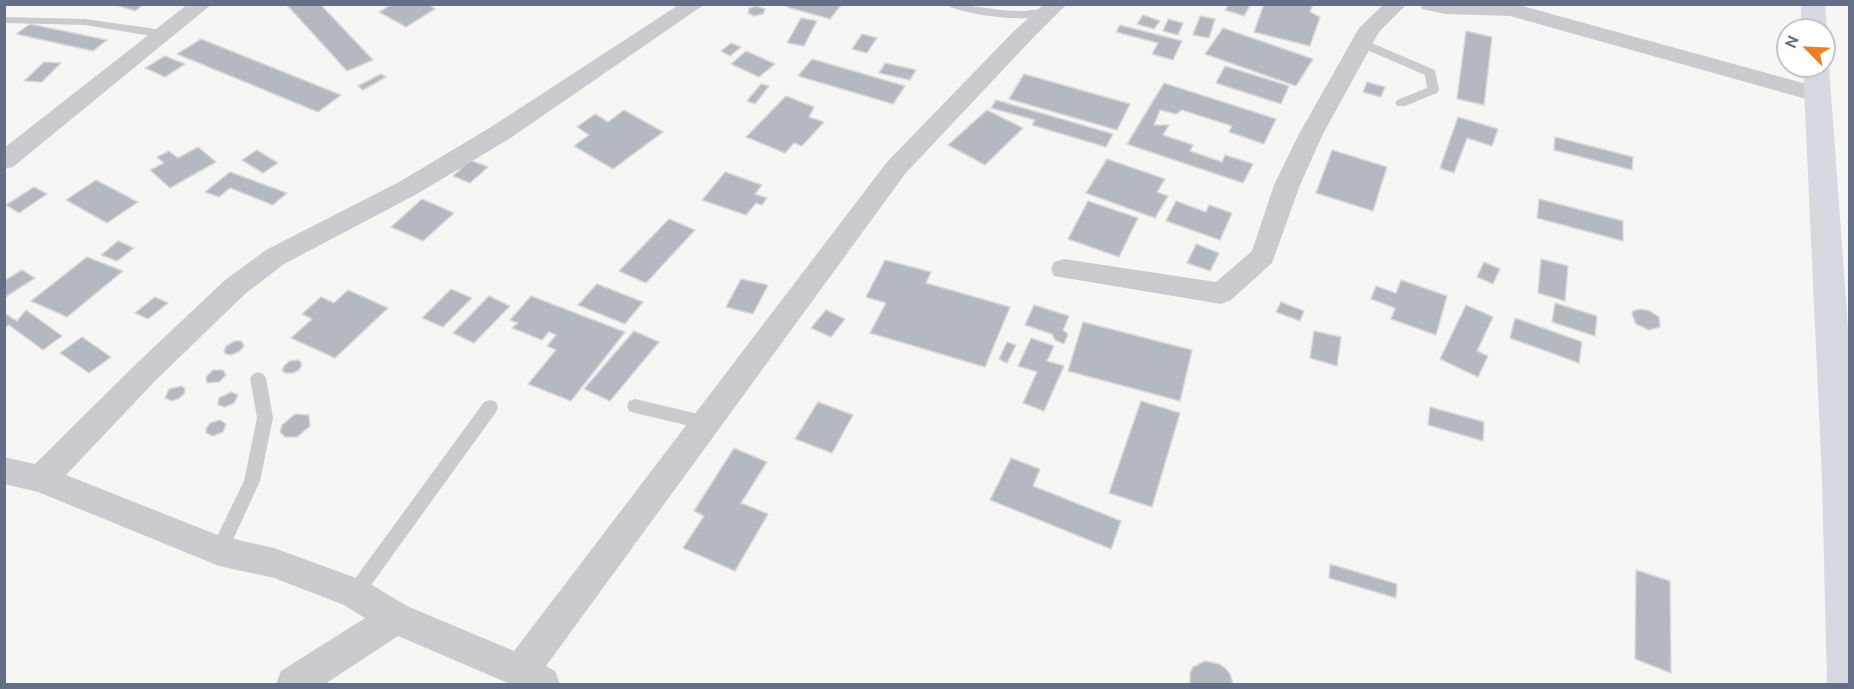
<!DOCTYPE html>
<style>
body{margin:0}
#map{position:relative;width:1854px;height:689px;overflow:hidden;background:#f6f7f4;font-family:Ubuntu,sans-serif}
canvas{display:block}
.frame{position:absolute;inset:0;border:6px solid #646f87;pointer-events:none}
.north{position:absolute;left:1776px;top:18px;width:60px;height:60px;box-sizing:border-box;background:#fff;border:2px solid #c1c5cf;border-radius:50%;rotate:294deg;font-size:16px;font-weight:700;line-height:24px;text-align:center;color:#646f87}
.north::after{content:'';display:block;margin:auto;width:21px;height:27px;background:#ee7e1c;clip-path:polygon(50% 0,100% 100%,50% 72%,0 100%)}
</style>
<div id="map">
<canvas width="1854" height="689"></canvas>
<div class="frame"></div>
<div class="north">N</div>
</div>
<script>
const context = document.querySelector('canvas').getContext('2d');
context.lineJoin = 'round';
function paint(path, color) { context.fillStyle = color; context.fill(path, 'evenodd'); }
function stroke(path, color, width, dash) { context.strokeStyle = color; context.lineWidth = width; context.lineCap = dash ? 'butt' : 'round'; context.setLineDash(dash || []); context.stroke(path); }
const building = new Path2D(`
 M113,4H144L135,11Z
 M286,4H320L373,60L347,71Z
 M392,4H428L435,9L406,27L379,12Z
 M789,4H842L830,19L787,7Z
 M1229,4H1251L1244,16L1225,10Z
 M1264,4H1313L1310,12L1320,17L1310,46L1254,32Z
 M756,6L765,9L763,14L754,16L748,13L749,8Z
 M1143,15L1160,21L1154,29L1137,24Z
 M1200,16L1215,19L1209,38L1193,35Z
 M801,18L817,21L804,46L787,43Z
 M1168,19L1183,23L1178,35L1163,31Z
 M30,24L107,40L93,51L16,34Z
 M1120,25L1182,41L1173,60L1152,54L1158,43L1116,32Z
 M1223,28L1313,59L1296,86L1205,54Z
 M1466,31L1492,37L1484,105L1457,99Z
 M862,34L877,38L867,53L852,49Z
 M201,39L341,95L318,112L177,54Z
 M731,43L741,47L730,56L721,51Z
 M746,51L775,64L759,77L731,64Z
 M165,56L185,64L165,77L145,68Z
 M812,59L905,86L893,104L798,76Z
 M44,62L61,63L42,82L24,81Z
 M885,63L916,70L910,80L879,73Z
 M1225,66L1289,86L1281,104L1216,83Z
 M381,74L386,77L363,90L358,86Z
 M1024,74L1130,104L1117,130L1009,99Z
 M1367,82L1385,87L1381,97L1363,92Z
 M1164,83L1276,119L1264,144L1229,132L1232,126L1182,110L1176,114L1160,110L1154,125H1169L1163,135L1193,145L1190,151L1222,162L1225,155L1253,164L1243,183L1127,144Z
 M761,84L769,86L755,104L747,101Z
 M786,96L814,107L809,117L824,122L802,146L794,143L785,153L746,137Z
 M996,100L1113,134L1106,147L1032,125L1035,120L991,108Z
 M624,110L663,132L613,169L574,146L589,135L577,127L595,114L608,122Z
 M987,110L1023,128L985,165L948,145Z
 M1458,117L1498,129L1492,146L1467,138L1454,173L1440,168Z
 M1555,137L1633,157L1632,170L1554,150Z
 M198,147L216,162L170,188L150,170L164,163L157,157L169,151L178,158Z
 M257,150L278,163L263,173L242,160Z
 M1332,150L1387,167L1373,211L1316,193Z
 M1107,159L1165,179L1157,192L1168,196L1155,218L1086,193Z
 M470,160L488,167L470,183L453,176Z
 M230,172L287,193L273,205L230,188L219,197L205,192Z
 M725,172L762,185L755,194L767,198L762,205L756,203L746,215L702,200Z
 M96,180L138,202L107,223L66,200Z
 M34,187L47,194L19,213L6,205Z
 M422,199L454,213L423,241L391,227Z
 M1539,199L1623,221V241L1537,218Z
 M1088,201L1138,218L1119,257L1068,239Z
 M1176,201L1206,212L1209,205L1232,213L1220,240L1166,221Z
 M669,219L695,230L646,283L619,271Z
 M118,241L134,248L117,261L101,255Z
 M1196,244L1219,253L1210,271L1187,263Z
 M87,257L123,271L67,317L31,301Z
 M1541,259L1568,266L1565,301L1538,293Z
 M885,260L931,272L926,283L1010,307L985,367L870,333L886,303L866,297Z
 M1484,262L1500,269L1493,284L1477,277Z
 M22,270L35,278L4,298V281Z
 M741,279L768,285L753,314L726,307Z
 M1401,280L1447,296L1436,335L1391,319L1395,308L1371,299L1376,286L1396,293Z
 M597,284L643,302L625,324L578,305Z
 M451,289L472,298L443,327L422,318Z
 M348,290L388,308L335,358L291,338L312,319L302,314L321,297L334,303Z
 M489,296L510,306L474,343L453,333Z
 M531,296L625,332L571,401L528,384L556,350L547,346L556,335L549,332L542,340L512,328L518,323L510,320Z
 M155,297L168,303L148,319L135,313Z
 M1281,302L1304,311L1300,321L1276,312Z
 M1555,303L1597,316L1595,336L1552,322Z
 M1034,305L1069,316L1063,330L1068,334L1064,344L1055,340L1052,334L1025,325Z
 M1466,305L1493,317L1477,351L1488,356L1478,377L1440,359Z
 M1641,309L1650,311L1659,317L1660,327L1649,330L1636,324L1632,314L1633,311Z
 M26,310L62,336L43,350L9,325L4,328V313L17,321Z
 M826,310L845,319L831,337L811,328Z
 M1515,318L1582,342L1579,363L1510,338Z
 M1083,322L1192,350L1180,401L1068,371Z
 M634,331L659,342L610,401L584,389Z
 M1314,331L1341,337L1337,366L1310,358Z
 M82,337L111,357L89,373L60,353Z
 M1031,338L1054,346L1047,361L1064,366L1044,411L1023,403L1037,372L1018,366Z
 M241,341L244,346L240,351L231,355L226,354L224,351L226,346L235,341Z
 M1007,342L1016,345L1007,363L999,359Z
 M299,360L302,365L299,370L293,373H285L282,370L285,365L290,361Z
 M213,370H223L226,375L219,382L207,383L206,377Z
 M182,386L185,389L184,394L178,399L172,401L165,398L169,389Z
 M231,392L238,395L234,403L225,407L218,405L219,398Z
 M1141,401L1180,413L1152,507L1109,493Z
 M818,402L853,415L832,453L795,439Z
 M1430,407L1484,422L1483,441L1428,425Z
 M295,414L309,415L310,426L297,437H285L280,432L282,425Z
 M220,420L226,424L223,432L213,436L206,433V429L210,423Z
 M734,448L767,462L741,503L768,514L735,571L683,548L704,516L694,511Z
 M1011,458L1040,469L1033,486L1121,521L1111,549L990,500Z
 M1330,564L1397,584L1396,598L1329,578Z
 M1636,570L1670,581L1671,673L1635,659Z
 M1205,661L1219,664L1225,668L1230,674L1233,684H1190V673L1193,667Z`);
const service = new Path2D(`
 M945,4C972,4 998,12 1025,11C1034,10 1046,7 1053,13C1038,25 960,15 945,4Z
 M4,17L85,19L163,30L169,34L163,38L85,25L4,23Z
 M1362,39L1435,70L1439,90L1437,93L1405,106H1397L1395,103L1397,100L1427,88L1425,75L1358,46L1356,43Z
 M258,372L263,374L266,378L273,418L260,481L225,557L219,559L213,557L210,551L244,481L257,418L250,378L253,374Z
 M635,399L711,417L717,419L719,424L717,429L711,431L635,413L629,411L627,406L629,401Z
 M490,400L496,402L498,407L496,412L361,599L355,601L349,599L346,593L349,587L484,402Z`);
const minor = new Path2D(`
 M188,4H212L13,167L4,169V148Z
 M680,4H705L509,139L417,194L284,264L245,294L156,380L66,475L220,536L274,548L367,582L407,606L514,651L887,162L1013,32L1044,4H1067L1029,42L905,174L546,666L555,671L560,684H510L398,636L325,684H276L281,671L365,618L344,605L274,578L219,566L38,492L4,484V457L35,464L136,364L225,280L266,250L399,182L491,127Z
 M1384,4H1407L1379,32L1323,134L1300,185L1272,263L1231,300L1221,304L1054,276L1051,269L1054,262L1064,259L1216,282L1252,251L1274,185L1299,134L1359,28Z
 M1420,4H1515L1825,89L1829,94L1825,99L1817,102L1510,16L1445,14L1422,9Z`);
const primary = new Path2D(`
 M1801,4H1825L1827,30L1824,34V30H1801Z
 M1824,60L1829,66L1850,356V684H1827L1822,479L1803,66H1824Z`);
paint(building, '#b4b8c0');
stroke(building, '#d8d9d6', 1.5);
paint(service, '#c9cbcf');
paint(minor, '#c9cbcf');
paint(primary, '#d6d9df');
</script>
